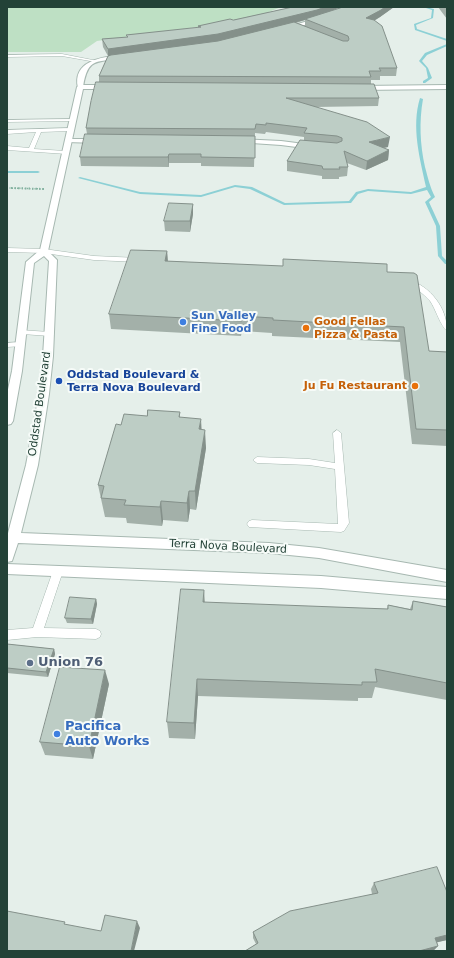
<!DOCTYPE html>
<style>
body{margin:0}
#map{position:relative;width:454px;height:958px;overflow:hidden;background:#e5efea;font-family:"DejaVu Sans",sans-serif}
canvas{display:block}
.frame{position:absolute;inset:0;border:8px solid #234237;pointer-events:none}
</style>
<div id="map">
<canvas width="454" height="958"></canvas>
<div class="frame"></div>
</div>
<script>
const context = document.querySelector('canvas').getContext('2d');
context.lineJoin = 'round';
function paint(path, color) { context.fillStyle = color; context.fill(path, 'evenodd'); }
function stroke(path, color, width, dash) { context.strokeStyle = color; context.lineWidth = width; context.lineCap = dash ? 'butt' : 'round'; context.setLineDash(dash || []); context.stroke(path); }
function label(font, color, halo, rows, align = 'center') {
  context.font = font + ' "DejaVu Sans",sans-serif'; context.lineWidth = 4; context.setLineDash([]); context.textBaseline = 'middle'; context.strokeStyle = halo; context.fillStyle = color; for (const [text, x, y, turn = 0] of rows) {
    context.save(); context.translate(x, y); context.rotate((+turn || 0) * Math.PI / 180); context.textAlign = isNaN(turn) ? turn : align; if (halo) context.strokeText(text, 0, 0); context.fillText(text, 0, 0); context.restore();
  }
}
const green = new Path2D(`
 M7,7H281L249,20L97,41L81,52H7Z`);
const stream = new Path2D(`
 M423,7H426L434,9L433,18L416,25L417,29L447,39V41L415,30L414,24L431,18L432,10Z
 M447,44V46L427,55L422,61L428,68L432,78L425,83H423V81L428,78L426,68L419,61L425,53Z
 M420,98L423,99C419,122 420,144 425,167C428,178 430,187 435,197L429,202L440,226L442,256L447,261V264H445L438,256L436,226L425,202L431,197L427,190L411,194L368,191L358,194L351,203H350L284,205L250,189L235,187L201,197L140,194L78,178L80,177L140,192L201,195L235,185L252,187L285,203L349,201L356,192L368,189L411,192L426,187C420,159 411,127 420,98Z
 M7,171H38L40,172L38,173H7Z`);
const pathFar1 = new Path2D(`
 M7,188L44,189`);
const path = new Path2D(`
 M11,188L44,189`);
const service = new Path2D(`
 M62,54L98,61L96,62L62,56L7,57V55Z
 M74,119V121H72L7,122V120Z
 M72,128V130L70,131L41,132L34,149L65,151L67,152V154L7,150V146L29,148L36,132L7,134V130Z
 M7,248L44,249L94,256L139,258L142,260L139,262L94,260L44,253L7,252Z
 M409,280C430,286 447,308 447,330C441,328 435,307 430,301C423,293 415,288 407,283L406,282Z
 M19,330L50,332L54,334L50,336L22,334L18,332Z
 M20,342L24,344L23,346L7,347V343Z
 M337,430L341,433L349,523L344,531L341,532L249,527L247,524L249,521L252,520L338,524L335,469L309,465L257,463L253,460L257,457L309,459L335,463L333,433Z
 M58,567L62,568L63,571L44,628L96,629L100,631L101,634L100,637L96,639L37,637L7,640V630L33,628L53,571L54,568Z`);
const minor = new Path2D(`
 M344,7H350L331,17L285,31L282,29L327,15Z
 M121,55L123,56V58C97,63 88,56 83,87L78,88C72,61 101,57 121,55Z
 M68,139H98L101,141L98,143L66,142V140Z
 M239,139L281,141L312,145L316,147L312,149L281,145L237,142V140Z`);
const tertiary = new Path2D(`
 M80,85H110L113,87L110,89H83L48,251L57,260L53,356L49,394L38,465L21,533L269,543L319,548L447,570V582L319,558L269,553L18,543L12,561L7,562V537L26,465L39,394L43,356L49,261L44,256L34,263L22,371L13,421L11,424L7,425V394L12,371L26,262L40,250L77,87Z
 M447,85V89L360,90L357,88L360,86Z
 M7,564L321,576L447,587V599L321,588L7,574Z`);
const wall = new Path2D(`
 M293,7H340L331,11L342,7H394L380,17L374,21L397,68L396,76H380V80H371V84L379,98L378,106L315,107L388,147L383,148L389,150L388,160L366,170L347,163L348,167L347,176L339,177V179H322V176L287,171V161L304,140V137L266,132L265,134L255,133L254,167L201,166V163H169V167L81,166L80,157L87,134L86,128L99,82V76L108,56L103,47L102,39L127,37L126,35L198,28V26L233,20ZM305,20V26L296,23Z
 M438,7H447V19Z
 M193,204V214L190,232L165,231L164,221Z
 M167,251L168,261L387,272L429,351L447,352V446L412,444L400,342L272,336V333L242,331L241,336L111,329L109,314Z
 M180,412V417L201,429L206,448L196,510L190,509L188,522L163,520L162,526L127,523L126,518L105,517L98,485L121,425L147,416Z
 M96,599L97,604L93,624L67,623L65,618Z
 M413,601L447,607V700L375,687L372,698H358V701L198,696L195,739L169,738L167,722L204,603L387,609L388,605L410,609Z
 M7,644L54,649L55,654L48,677L7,673Z
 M109,684L93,759L45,755L40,742Z
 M374,883L447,892V940L437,942L438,946L433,951H245L256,944L253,938V932L372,894L371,889Z`);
const shadedWall = new Path2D(`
 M325,7H340L317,18L305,19V20L218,42L108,56V49Z
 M385,7H394L380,17L365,26L366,18Z
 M390,137L388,147L368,151L369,142Z
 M389,150L388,160L366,170L367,161Z
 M169,154V167L168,157Z
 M193,204V214L190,232V221Z
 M167,251L168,266L165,261Z
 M201,419L202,437L199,429Z
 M205,430L206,448L196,510L195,491Z
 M189,491L190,509L188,522L187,503Z
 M161,501L163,520L162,526L160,507Z
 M204,590L205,607L203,602Z
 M96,599L97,604L93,624L91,619Z
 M54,649L55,654L48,677L46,672Z
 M105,670L109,684L93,759L89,746Z
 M197,679L198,696L195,739L194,723Z
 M137,921L140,928L134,951H131Z
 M447,935V940L430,944L435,938Z
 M438,946L433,951H419Z`);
const building = new Path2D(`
 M293,7H325L317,10L218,34L108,49L102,39L128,37L126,35L201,27L198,26L230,19L233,20Z
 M342,7H385L381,10L366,18L374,20L382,26L397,68H379L381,71H369L371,77L99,76L108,56L111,55L218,41L294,22L343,41H348L349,39L348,36L305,19L340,8Z
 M96,82L374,84L379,98H286L367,122L390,137L369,142L389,150L367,161L344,151L348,167H339L340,169H323L322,166L287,161L300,140L337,143L342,141V138L337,136L304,133L307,128L266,123V125L256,124L255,129L86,128L91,101Z
 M85,134L255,136V158L201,157V154H169L168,157H80Z
 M169,203L193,204L190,221H164Z
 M131,250L167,251L165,261L283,266V259L387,264V272L414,273L417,275L429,351L447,352V430L416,429L404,327L273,320V318L242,316V321L109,314Z
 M148,410L180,412L179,417L201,419L199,429L205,430L195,491H189L187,503L161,501L160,507L124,505L126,500L101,498L104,486L98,485L116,424L121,425L124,414L147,416Z
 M181,589L204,590L203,602L388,609V605L412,610L413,601L447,607V683L375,669L377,682H362V685L197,679L194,723L167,722Z
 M70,597L96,599L91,619L65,618Z
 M7,644L54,649L46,672L7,668Z
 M60,667L105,670L89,746L40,742Z
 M437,867L447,892V935L435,938L438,946L419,951H245L258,943L253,932L290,911L378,893L374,883Z
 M7,911L65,922L64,924L101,931L105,915L137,921L131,951H7Z`);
const markers = [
 [183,322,4,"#3f7fe0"],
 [306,328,4,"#e8710a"],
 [59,381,4,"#1a4fb4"],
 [415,386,4,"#e8710a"],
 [30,663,4,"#5c6f8a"],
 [57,734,4,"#3f7fe0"]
];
const shopNames = [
 ["Sun Valley",191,316],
 ["Fine Food",191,329]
];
const foodNames = [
 ["Good Fellas",314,322],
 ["Pizza & Pasta",314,335],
 ["Ju Fu Restaurant",407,386,"right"]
];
const transitNames = [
 ["Oddstad Boulevard &",67,375],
 ["Terra Nova Boulevard",67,388]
];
const streetNames = [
 ["Oddstad Boulevard",40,404,-82],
 ["Terra Nova Boulevard",228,547,3]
];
const nearServicenames = [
 ["Union 76",38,663]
];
const nearShopnames = [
 ["Pacifica",65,727],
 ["Auto Works",65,742]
];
paint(green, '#bee0c4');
paint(stream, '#8cd0d5');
stroke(service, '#a7b8b1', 1);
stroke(minor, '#a7b8b1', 2);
stroke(tertiary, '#a7b8b1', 2);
stroke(pathFar1, '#85b3a1', 1.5, [1, 1.5]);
stroke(path, '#85b3a1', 2, [1.5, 2]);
paint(service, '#fff');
paint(minor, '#fff');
paint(tertiary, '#fff');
paint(wall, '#a3b0a9');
paint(shadedWall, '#84908a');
paint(building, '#bdcdc5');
stroke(building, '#84908a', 1);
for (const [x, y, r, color] of markers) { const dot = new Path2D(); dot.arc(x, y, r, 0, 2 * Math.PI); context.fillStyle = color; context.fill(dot); stroke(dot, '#f6fbf8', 1.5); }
label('bold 11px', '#366cbe', '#f6fbf8', shopNames, 'left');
label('bold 11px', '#c56008', '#f6fbf8', foodNames, 'left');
label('bold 11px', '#164399', '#f6fbf8', transitNames, 'left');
label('11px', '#234237', '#f6fbf8', streetNames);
label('bold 13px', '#4e5e75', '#f6fbf8', nearServicenames, 'left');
label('bold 13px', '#366cbe', '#f6fbf8', nearShopnames, 'left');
</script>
